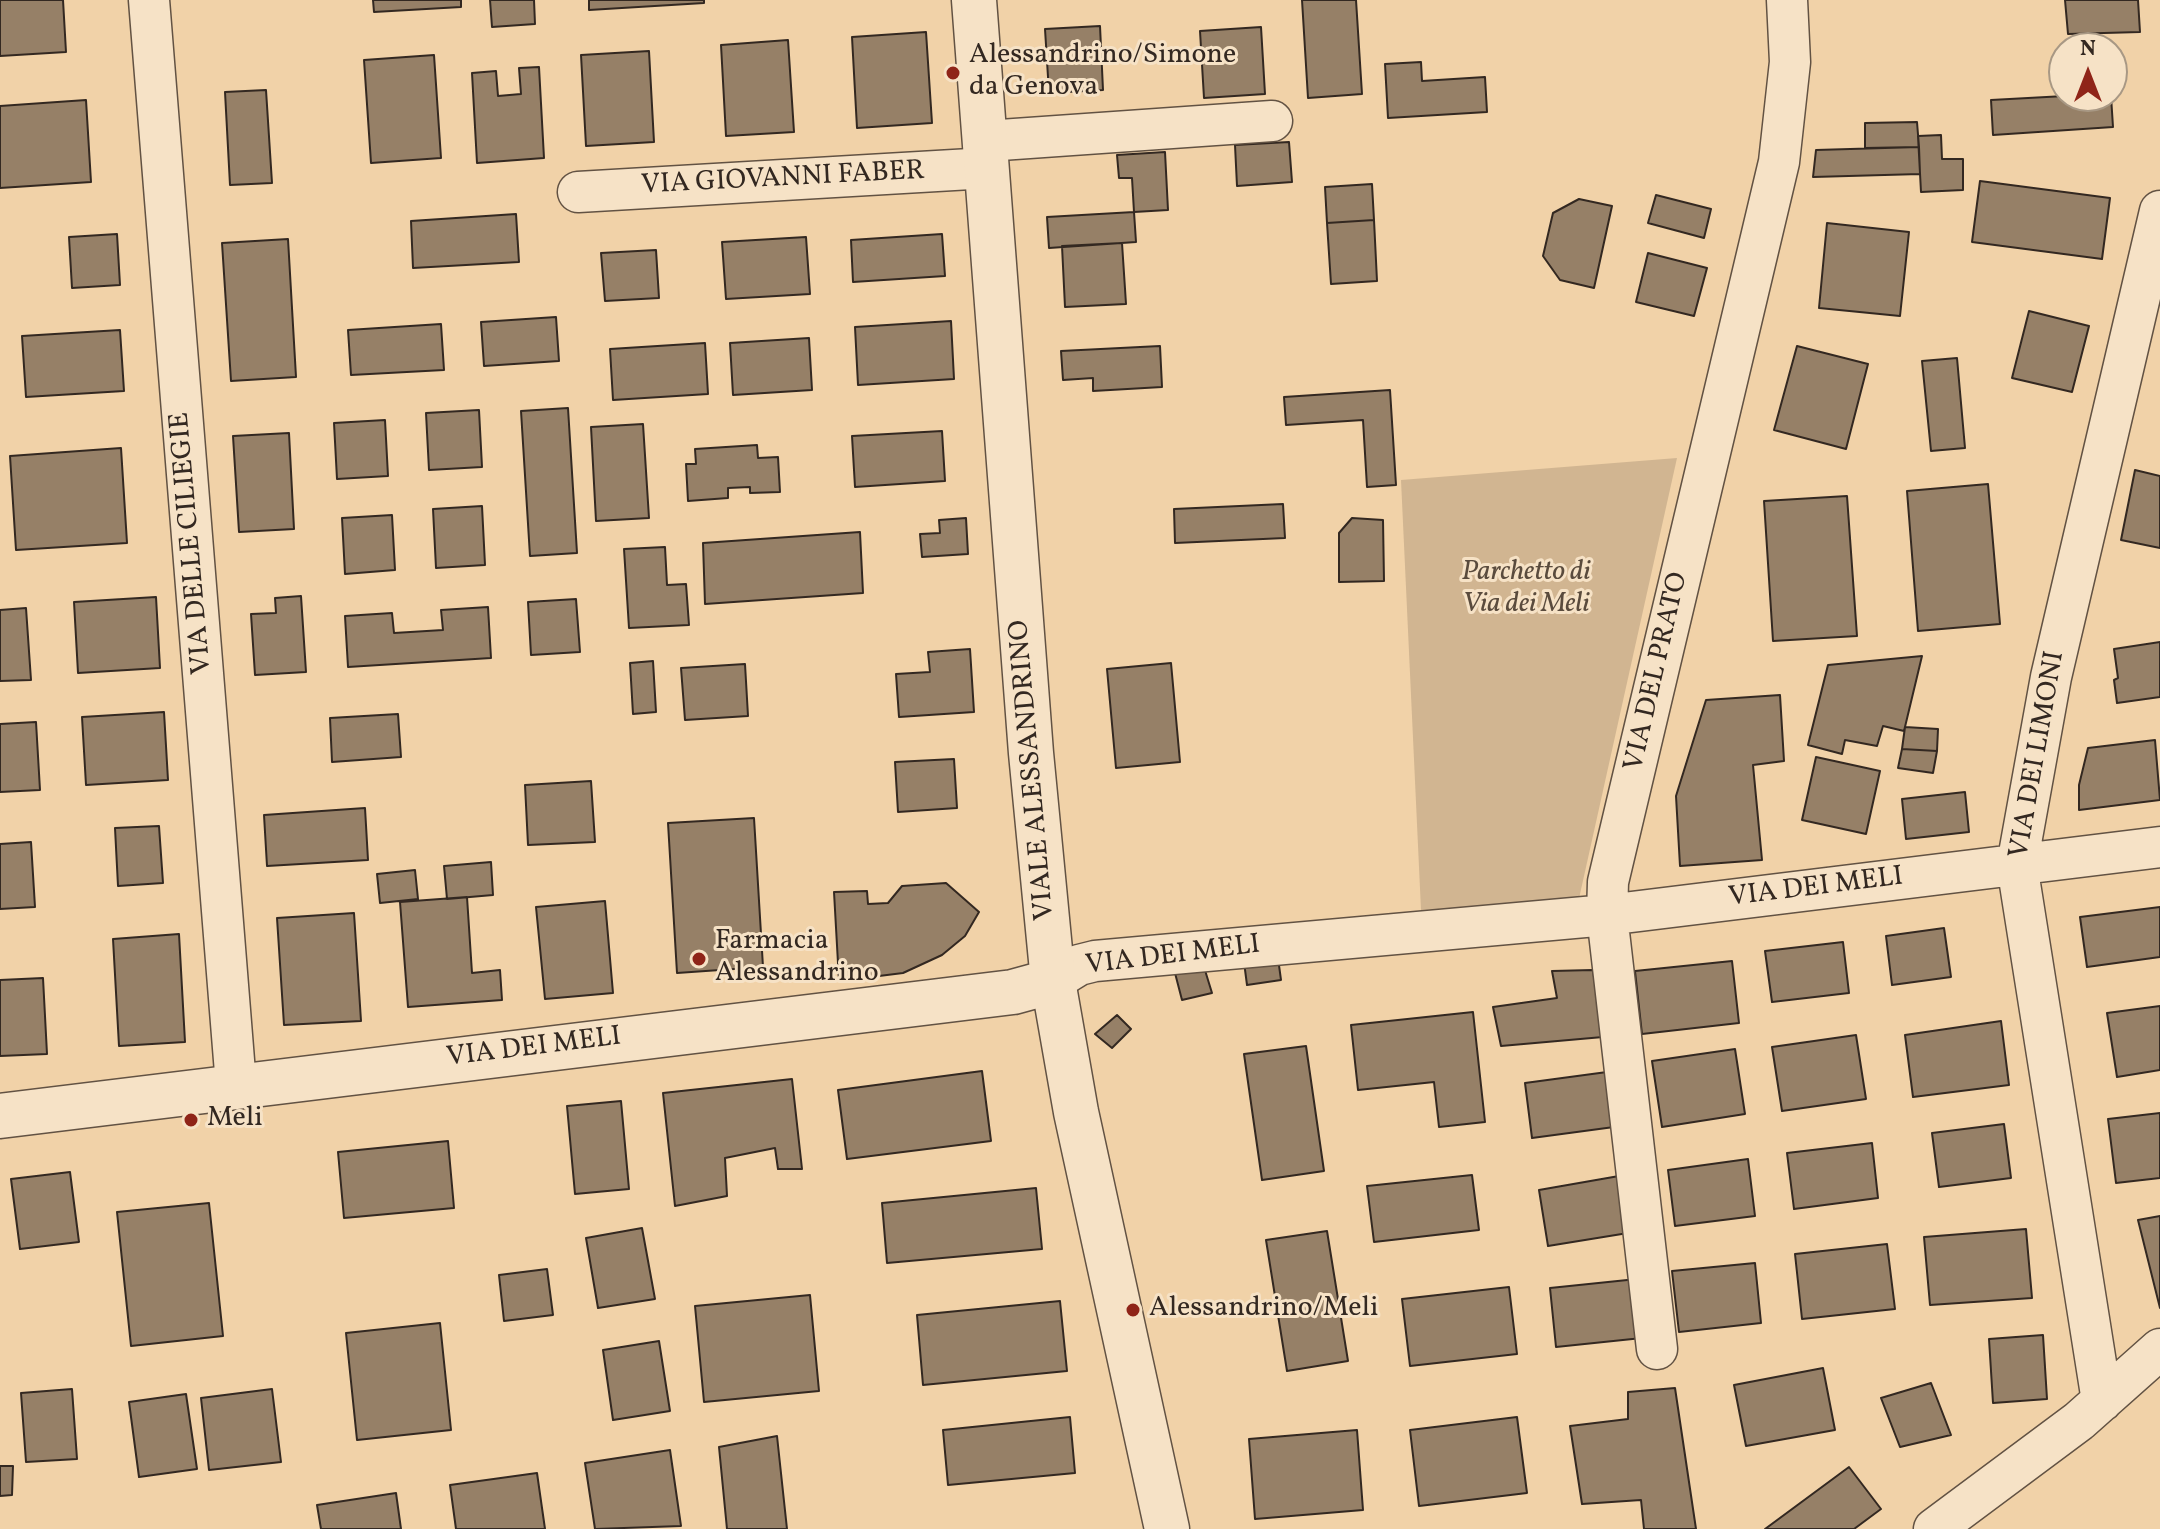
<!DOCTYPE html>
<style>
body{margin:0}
#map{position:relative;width:2160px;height:1529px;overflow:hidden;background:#f1d2a8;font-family:Vollkorn,serif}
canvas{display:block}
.north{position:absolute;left:2048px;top:32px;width:80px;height:80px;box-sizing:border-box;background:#f6e2c6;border:2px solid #a89884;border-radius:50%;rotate:0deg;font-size:22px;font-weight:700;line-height:32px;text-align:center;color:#332821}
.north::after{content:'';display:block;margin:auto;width:28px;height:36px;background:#8f2418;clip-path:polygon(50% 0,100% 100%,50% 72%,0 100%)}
</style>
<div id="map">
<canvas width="2160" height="1529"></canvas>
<div class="north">N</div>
</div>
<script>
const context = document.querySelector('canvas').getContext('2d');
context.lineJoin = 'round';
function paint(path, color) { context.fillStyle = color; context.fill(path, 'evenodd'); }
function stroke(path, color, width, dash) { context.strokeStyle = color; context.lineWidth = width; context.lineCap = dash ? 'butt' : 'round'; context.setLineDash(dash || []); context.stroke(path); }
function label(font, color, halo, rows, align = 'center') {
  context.font = font + ' Vollkorn,serif'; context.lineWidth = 6; context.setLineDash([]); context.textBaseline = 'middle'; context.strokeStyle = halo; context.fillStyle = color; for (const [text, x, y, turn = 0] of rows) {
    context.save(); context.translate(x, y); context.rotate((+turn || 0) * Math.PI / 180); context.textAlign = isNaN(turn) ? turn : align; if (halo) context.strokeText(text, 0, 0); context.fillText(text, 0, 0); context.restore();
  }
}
const green = new Path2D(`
 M1677,458L1578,903L1421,910L1401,480Z`);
const building = new Path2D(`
 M0,0H63L66,52L0,56Z
 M373,0H461V7L374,12Z
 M490,0H534L535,24L492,27Z
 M589,0H704V3L589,10Z
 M1302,0H1356L1362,94L1308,98Z
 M2065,0H2138L2140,32L2068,34Z
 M1100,26L1103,90L1049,93L1045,29Z
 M1261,27L1265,94L1204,98L1200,31Z
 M926,32L932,123L857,128L852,37Z
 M788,40L794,132L726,136L721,45Z
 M649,51L654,142L586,146L581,55Z
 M434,55L441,158L371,163L364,60Z
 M1421,62L1422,81L1485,77L1487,112L1388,118L1385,64Z
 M539,67L544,158L477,163L472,73L496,71L498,96L521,94L519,68Z
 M266,90L272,183L230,185L225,92Z
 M2065,96H2111L2113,127L1993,135L1991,100Z
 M86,100L91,182L0,188V106Z
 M1917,122L1919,147L1865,148V123Z
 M1941,135L1942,159H1963V190L1921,192L1918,136Z
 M1289,142L1292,182L1237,186L1235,145Z
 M1919,147L1920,174L1813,177L1816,150Z
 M1165,152L1168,210L1134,212L1132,178H1119L1117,155Z
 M1980,181L2110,198L2102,259L1972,242Z
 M1372,184L1374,220L1327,223L1325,187Z
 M1656,195L1711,209L1704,238L1648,223Z
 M1579,199L1612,206L1594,288L1560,280L1543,256L1553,213Z
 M1134,212L1136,242L1049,248L1047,217Z
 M516,214L519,262L413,268L411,221Z
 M1374,220L1377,281L1331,284L1327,223Z
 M1827,223L1909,232L1900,316L1819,308Z
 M117,234L120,285L72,288L69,237Z
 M942,234L945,276L853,282L851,240Z
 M806,237L810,294L726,299L722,242Z
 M288,239L296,377L231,381L222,243Z
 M1122,243L1126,304L1065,307L1062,246Z
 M656,250L659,298L605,301L601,253Z
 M1648,253L1707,268L1694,316L1636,302Z
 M2029,311L2089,326L2072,392L2012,378Z
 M556,317L559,361L484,366L481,322Z
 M951,321L954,379L858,385L855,327Z
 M441,324L444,370L351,375L348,330Z
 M120,330L124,391L26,397L22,336Z
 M809,338L812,390L733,395L730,343Z
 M705,343L708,394L613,400L610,349Z
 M1160,346L1162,387L1093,391V378L1063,380L1061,351Z
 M1797,346L1868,364L1846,449L1774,430Z
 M1957,358L1965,448L1931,451L1922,361Z
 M1390,390L1396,485L1367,487L1363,420L1286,425L1284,397Z
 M568,408L577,553L530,556L521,411Z
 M479,410L482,467L429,470L426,413Z
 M385,420L388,476L337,479L334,423Z
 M643,424L649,518L596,521L591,427Z
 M942,431L945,481L855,487L852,436Z
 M289,433L294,529L239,532L233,436Z
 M757,445L758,458L778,457L780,492L750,493V487L728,488V498L688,501L686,464H696L695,449Z
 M121,448L127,543L16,550L10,456Z
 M2135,470L2160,476V548L2121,540Z
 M1988,484L2000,624L1918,631L1907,491Z
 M1847,496L1857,636L1773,641L1764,501Z
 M1283,504L1285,538L1175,543L1174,509Z
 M482,506L485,565L436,568L433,509Z
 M392,515L395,570L345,574L342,518Z
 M966,518L968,554L922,557L920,534L940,533L939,520Z
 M1352,518L1383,520L1384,581L1339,582V533Z
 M860,532L863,593L705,604L703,543Z
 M665,547L667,585L686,584L689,625L629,628L624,549Z
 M301,596L306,672L255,675L251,614L276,613L275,598Z
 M156,597L160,668L78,673L74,602Z
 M576,599L580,652L531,655L528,602Z
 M488,607L491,658L348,667L345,616L392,613L394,633L443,630L441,610Z
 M26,608L31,680L0,681V610Z
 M2160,642V697L2117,703L2114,680L2118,678L2114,649Z
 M970,649L974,712L899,717L896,674L930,672L928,652Z
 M1922,656L1904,731L1883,726L1877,746L1845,740L1842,754L1808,745L1828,665Z
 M653,661L656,712L633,714L630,663Z
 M1171,663L1180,762L1116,768L1107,669Z
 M745,664L748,716L685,720L681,668Z
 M1780,695L1784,761L1753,765L1762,860L1680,866L1676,796L1706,700Z
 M164,712L168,780L86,785L82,717Z
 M398,714L401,757L332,762L330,718Z
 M36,722L40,790L0,792V724Z
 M1905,727L1938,729L1937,751L1902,749Z
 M2155,740L2160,800L2079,810V785L2088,748Z
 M1902,749L1937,751L1933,773L1898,768Z
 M1816,757L1880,771L1866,834L1802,820Z
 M954,759L957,808L898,812L895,762Z
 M591,781L595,842L528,845L525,785Z
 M1965,792L1969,832L1906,839L1902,799Z
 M365,808L368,860L267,866L264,815Z
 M754,818L763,967L677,973L668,823Z
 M159,826L163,883L118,886L115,828Z
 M31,842L35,907L0,909V844Z
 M491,862L493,895L447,899L444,866Z
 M415,870L418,899L380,903L377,874Z
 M946,883L979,912L965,936L942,955L903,973L839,981L834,892L867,891L868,904L888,903L902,886Z
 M467,897L472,973L500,970L502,1000L408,1007L400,902Z
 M605,901L613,993L545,999L536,907Z
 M2160,907V957L2087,967L2080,917Z
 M354,913L361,1021L284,1025L277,918Z
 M1944,928L1951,977L1892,985L1886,936Z
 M179,934L185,1042L119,1046L113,939Z
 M1843,942L1849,993L1772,1002L1765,951Z
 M1278,958L1281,980L1247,985L1244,962Z
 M1732,961L1739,1023L1642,1034L1635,971Z
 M1204,967L1212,993L1182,1000L1175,973Z
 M1593,970L1603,1037L1501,1046L1493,1007L1557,998L1552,971Z
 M43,978L47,1054L0,1056V980Z
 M2160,1006V1070L2117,1077L2107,1013Z
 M1473,1012L1485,1122L1439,1127L1434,1082L1358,1090L1351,1025Z
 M1117,1015L1131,1029L1112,1048L1095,1034Z
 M2001,1021L2009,1085L1913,1097L1905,1035Z
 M1856,1035L1866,1099L1782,1111L1772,1047Z
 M1306,1046L1324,1171L1262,1180L1244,1054Z
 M1735,1049L1745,1114L1662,1127L1652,1061Z
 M982,1071L991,1141L847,1159L838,1090Z
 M1607,1072L1614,1127L1532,1138L1525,1083Z
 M792,1079L802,1169H778L775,1148L725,1158L727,1196L675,1206L663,1093Z
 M621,1101L629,1189L575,1194L567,1106Z
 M2160,1113V1178L2116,1183L2108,1119Z
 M2004,1124L2011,1178L1939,1187L1932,1133Z
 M448,1141L454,1208L344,1218L338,1152Z
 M1872,1143L1878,1198L1794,1209L1787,1153Z
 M1748,1159L1755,1216L1675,1226L1668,1170Z
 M70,1172L79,1242L20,1249L11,1179Z
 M1472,1175L1479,1230L1374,1242L1367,1186Z
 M1619,1176L1628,1233L1548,1246L1539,1190Z
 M1036,1188L1042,1249L887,1263L882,1203Z
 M209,1203L223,1336L131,1346L117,1212Z
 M2160,1216V1308L2138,1220Z
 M642,1228L655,1299L598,1308L586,1238Z
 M2026,1229L2032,1298L1930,1305L1924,1237Z
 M1327,1231L1348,1361L1287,1371L1266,1240Z
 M1887,1244L1895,1309L1802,1319L1795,1254Z
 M1755,1263L1761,1323L1679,1332L1672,1271Z
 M547,1269L553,1315L504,1321L499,1275Z
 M1637,1279L1642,1338L1556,1347L1550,1288Z
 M1509,1287L1517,1354L1410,1366L1402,1299Z
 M810,1295L819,1391L704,1402L695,1306Z
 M1060,1301L1067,1371L923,1385L917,1315Z
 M440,1323L451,1430L357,1440L346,1333Z
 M2043,1335L2047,1399L1993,1403L1989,1339Z
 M659,1341L670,1411L613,1420L603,1350Z
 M1823,1368L1835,1430L1746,1446L1734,1385Z
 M1931,1383L1951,1435L1900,1447L1881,1398Z
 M1675,1388L1696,1529H1644L1641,1500L1582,1504L1570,1426L1628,1419V1392Z
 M72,1389L77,1459L26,1462L21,1393Z
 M272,1389L281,1462L209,1470L201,1398Z
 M186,1394L197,1469L139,1477L129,1402Z
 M1070,1417L1075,1473L948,1485L943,1430Z
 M1517,1417L1527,1493L1419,1506L1410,1430Z
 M1357,1430L1363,1510L1255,1519L1249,1439Z
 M777,1436L787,1529H727L719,1447Z
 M670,1450L681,1526L595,1529L585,1463Z
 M0,1466H13L12,1495L0,1496Z
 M1849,1467L1881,1509L1854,1529H1765Z
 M537,1473L545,1529H456L450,1485Z
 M396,1493L401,1529H321L317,1505Z`);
const minor = new Path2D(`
 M149,0L236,1085
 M986,141L1272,121
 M578,192L988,168
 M1053,981L1079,965L1095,961L1607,915L2160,847
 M1657,1349L1607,915L1608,882L1779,162L1790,62L1787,0
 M2102,1401L2017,865L2051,677L2160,211
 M1934,1529L2079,1421L2160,1349`);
const tertiary = new Path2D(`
 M974,0L1031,753L1053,981L1076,1112L1167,1529
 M0,1116L1013,992L1053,981`);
const markers = [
 [953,73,8,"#8f2418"],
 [699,959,8,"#8f2418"],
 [191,1120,8,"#8f2418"],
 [1133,1310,8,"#8f2418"]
];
const poiNames = [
 ["Alessandrino/Simone",969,57],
 ["da Genova",969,89],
 ["Farmacia",715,943],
 ["Alessandrino",715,975],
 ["Meli",207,1120],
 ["Alessandrino/Meli",1149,1310]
];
const streetNames = [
 ["VIA GIOVANNI FABER",783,180,-3],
 ["VIA DELLE CILIEGIE",193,543,-95],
 ["VIA DEL PRATO",1658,672,-77],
 ["VIA DEI LIMONI",2039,755,-80],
 ["VIALE ALESSANDRINO",1034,770,-95],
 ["VIA DEI MELI",1816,889,-7],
 ["VIA DEI MELI",1173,957,-7],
 ["VIA DEI MELI",534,1049,-7]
];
const parkNames = [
 ["Parchetto di",1526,574],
 ["Via dei Meli",1526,606]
];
paint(green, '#d1b591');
paint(building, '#968067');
stroke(building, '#332821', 2);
stroke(minor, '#625243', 43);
stroke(tertiary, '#625243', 47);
stroke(minor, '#f6e2c6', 40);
stroke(tertiary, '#f6e2c6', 44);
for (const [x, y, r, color] of markers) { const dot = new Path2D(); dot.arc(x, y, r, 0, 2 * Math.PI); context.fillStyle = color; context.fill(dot); stroke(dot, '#f6e2c6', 3); }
label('28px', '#332821', '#f6e2c6', poiNames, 'left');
label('28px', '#332821', '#f6e2c6', streetNames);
label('italic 28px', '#5a4b3d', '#f6e2c6', parkNames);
</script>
